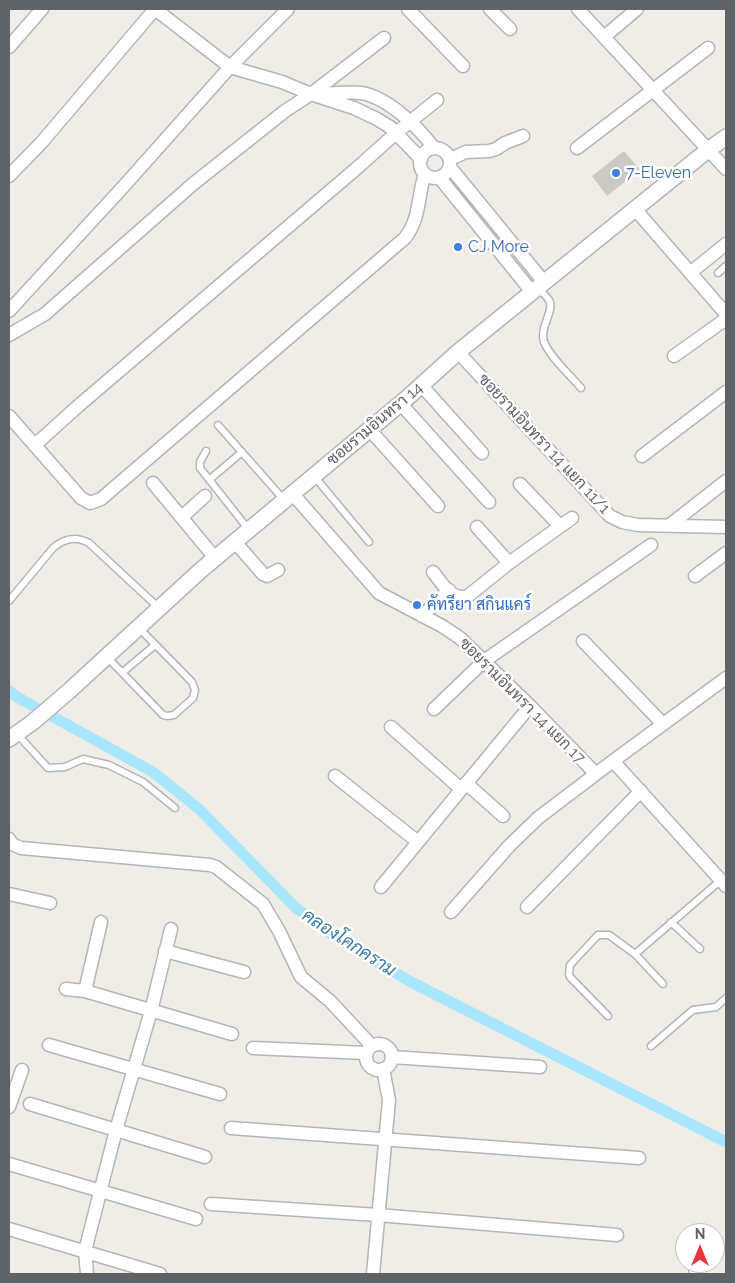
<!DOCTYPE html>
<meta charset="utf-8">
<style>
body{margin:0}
#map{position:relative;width:735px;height:1283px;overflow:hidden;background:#f0ede7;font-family:Raleway,sans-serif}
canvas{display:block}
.frame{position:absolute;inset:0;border:10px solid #5e6367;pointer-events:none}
.north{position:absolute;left:675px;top:1223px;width:50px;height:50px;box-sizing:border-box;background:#fff;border:1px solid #bfc1c2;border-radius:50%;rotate:0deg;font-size:14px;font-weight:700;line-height:20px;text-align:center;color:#5e6367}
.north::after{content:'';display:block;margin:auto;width:18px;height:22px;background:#eb333e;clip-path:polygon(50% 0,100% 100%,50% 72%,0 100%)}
</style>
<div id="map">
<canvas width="735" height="1283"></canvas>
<div class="frame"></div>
<div class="north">N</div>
</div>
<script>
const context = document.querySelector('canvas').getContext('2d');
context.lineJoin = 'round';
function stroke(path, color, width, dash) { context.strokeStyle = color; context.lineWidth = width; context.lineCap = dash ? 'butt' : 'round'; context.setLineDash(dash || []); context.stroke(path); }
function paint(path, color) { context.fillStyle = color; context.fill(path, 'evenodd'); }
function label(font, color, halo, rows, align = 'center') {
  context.font = font + ' Raleway,Sarabun,sans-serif'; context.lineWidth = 5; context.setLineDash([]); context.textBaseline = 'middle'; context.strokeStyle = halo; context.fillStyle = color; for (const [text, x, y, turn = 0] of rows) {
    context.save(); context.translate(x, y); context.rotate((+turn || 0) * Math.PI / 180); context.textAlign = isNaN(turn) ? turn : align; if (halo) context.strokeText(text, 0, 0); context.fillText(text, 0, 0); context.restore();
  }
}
const canal = new Path2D(`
 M9,691L17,697L153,772L199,809L296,908L343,942L411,982L726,1142`);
const building = new Path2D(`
 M624,151L640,170L607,196L592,176Z`);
const service = new Path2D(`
 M718,273L726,266
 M538,288C542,292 546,296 549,300C555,311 539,327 544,342C550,357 570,375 581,388
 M218,425L284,500
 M206,451L200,462V468L249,530
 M314,476L369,542
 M209,480L242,452
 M9,601L53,548C65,538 76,536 89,543L160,609
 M107,657L163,715L167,716L174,715L193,698L195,690L192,682L139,628
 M123,672L155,645
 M17,734L48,768L65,767L83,759L109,765L143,782L175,808
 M671,922L700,949
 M635,954L663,984
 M608,1016L570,977L569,974L570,965L598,935H609L635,954L721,880
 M651,1046L693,1010L716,1007L726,998`);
const minor = new Path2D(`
 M155,9L230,67L282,82L311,94L354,108L377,119L390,127L421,159
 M408,9L463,66
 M490,9L510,29
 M578,9L726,169
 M604,37L637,9
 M9,47L42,9
 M319,94C332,94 348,91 361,93C388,97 419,128 434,148
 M577,148L708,48
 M420 163a15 15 0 1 1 30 0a15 15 0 1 1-30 0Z
 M450,159L466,152L489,151L496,149L505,143L523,136
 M450,167L544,282
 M9,176L42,142L155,9
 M439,177L532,292
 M635,209L726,314
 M690,273L726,244
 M9,311L123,187L230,67L288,9
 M9,335L45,314L193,184L285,111L311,94L384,38
 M458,352L610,516L622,522L638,525L726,527
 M674,356L726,319
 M421,385L482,453
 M400,403L489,502
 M9,416L81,498L90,503L101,499L405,238C421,217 417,197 425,174
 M369,429L438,506
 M35,445L77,407L357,168L396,133L437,100
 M642,456L726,392
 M153,483L215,558
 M520,484L560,526
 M292,493L379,593L442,626L460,638L530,706L596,774
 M182,517L205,496
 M671,524L726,481
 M477,527L509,563
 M235,542L263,574L267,576L278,570
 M433,572C442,583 452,602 468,596L509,563L572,518
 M695,576L726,553
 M422,616L449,590
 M583,641L663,724
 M434,709L484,661L651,545
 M391,727L461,789
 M613,761L726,886
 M335,776L418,842
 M466,783L503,816
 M9,839L12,844L21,848L210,865L216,867L263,904L279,931L301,977L330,1001L372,1046
 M381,887L530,706
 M9,894L50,903
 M527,907L641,791
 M451,912L509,846L538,818L613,761L726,678
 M165,951L244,972
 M66,989L85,991L232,1034
 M85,991L101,922
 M366 1057a13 13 0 1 1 26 0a13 13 0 1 1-26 0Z
 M49,1045L220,1094
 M253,1048L366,1053
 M392,1057L540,1067
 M30,1104L205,1157
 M9,1107L22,1070
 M231,1128L639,1158
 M9,1164L196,1219
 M211,1204L378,1215L617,1235
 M9,1229L160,1274
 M87,1274L85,1251L116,1130L151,1011L171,929
 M373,1274L389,1100L383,1069
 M695,1274L698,1263`);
const tertiary = new Path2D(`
 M9,739L33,722L69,691L201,570L406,399L458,352L708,150L726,137`);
const markers = [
 [616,173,5,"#3f7fe0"],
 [458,247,5,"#3f7fe0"],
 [417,605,5,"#3f7fe0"]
];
const shopNames = [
 ["7-Eleven",626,173],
 ["CJ More",468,247],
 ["คัทรียา สกินแคร์",427,605]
];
const streetNames = [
 ["ซอยรามอินทรา 14",375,424,-40],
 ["ซอยรามอินทรา 14 แยก 11/1",544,444,47],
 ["ซอยรามอินทรา 14 แยก 17",522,701,45]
];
const waterNames = [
 ["คลองโคกคราม",349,943,33]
];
stroke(canal, '#a8e5ff', 11);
paint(building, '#ccc8c4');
stroke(service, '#b2b5b9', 9);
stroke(minor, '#b2b5b9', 15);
stroke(tertiary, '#b2b5b9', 18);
stroke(service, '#fff', 6);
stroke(minor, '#fff', 12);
stroke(tertiary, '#fff', 15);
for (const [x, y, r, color] of markers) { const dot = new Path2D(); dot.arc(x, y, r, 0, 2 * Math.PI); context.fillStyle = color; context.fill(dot); stroke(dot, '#fff', 2); }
label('16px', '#366cbe', '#fff', shopNames, 'left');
label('16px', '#5e6367', '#fff', streetNames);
label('italic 18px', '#3d7ba1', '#fff', waterNames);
</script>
